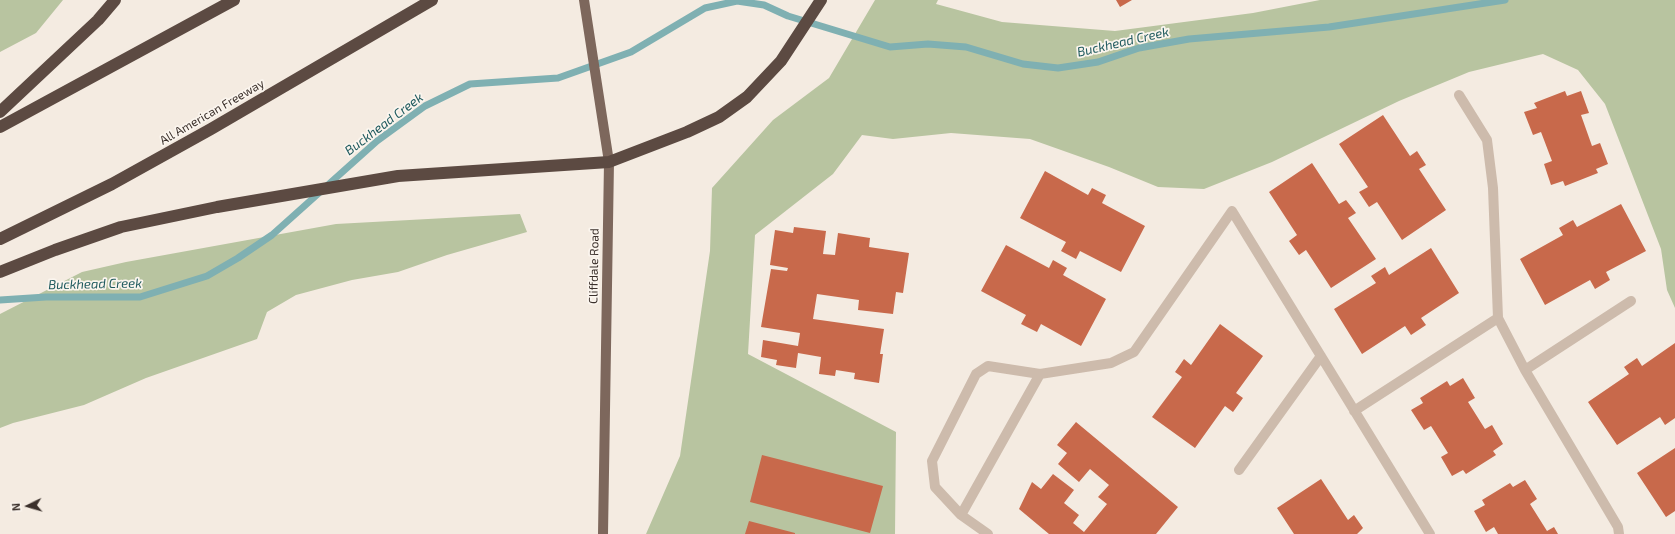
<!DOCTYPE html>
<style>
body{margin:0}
#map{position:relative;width:1675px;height:534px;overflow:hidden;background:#f4ebe1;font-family:"Exo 2",sans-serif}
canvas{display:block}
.north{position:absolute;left:8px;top:486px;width:40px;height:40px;-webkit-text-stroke:3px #fbf5ee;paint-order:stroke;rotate:265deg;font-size:11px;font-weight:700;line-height:16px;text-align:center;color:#3b302b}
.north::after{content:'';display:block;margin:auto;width:14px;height:18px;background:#3b302b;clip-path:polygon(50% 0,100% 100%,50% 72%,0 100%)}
</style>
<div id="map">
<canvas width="1675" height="534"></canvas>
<div class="north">N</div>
</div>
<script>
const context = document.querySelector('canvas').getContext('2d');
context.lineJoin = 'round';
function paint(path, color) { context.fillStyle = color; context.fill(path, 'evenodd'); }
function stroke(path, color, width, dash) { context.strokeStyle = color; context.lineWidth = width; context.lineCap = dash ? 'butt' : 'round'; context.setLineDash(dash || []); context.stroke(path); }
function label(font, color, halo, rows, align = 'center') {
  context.font = font + ' "Exo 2",sans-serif'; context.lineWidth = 3.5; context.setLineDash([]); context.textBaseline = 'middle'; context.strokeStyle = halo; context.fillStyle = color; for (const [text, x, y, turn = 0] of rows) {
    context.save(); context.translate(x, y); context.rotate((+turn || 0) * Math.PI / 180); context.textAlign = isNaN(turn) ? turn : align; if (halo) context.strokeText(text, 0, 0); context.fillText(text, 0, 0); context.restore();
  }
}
const green = new Path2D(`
 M0,0H63L36,33L0,52Z
 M875,0H938L936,4L1002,22L1115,31L1253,13L1320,0H1675V308L1667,290L1661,249L1605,104L1578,70L1543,54L1469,72L1399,101L1272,162L1204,189L1158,187L1109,167L1030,139L951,133L893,139L862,135L833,174L755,235L748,354L896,432L895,534H646L680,456L710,251L712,188L773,120L829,78Z
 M520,214L527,232L447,255L398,272L352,280L296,295L267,312L257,339L146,378L84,405L13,423L0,428V314L82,272L126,262L336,224Z`);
const stream = new Path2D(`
 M0,300L46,297H140L207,276L238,258L272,235L377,141L425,106L470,84L558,78L631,52L705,8L737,1L764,5L788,16L890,47L928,44L966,47L1023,64L1058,68L1098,62L1139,48L1189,39L1329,27L1505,0`);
const building = new Path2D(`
 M1116,0H1132L1120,7Z
 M1565,91L1567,96L1581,91L1589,113L1581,115L1592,146L1600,143L1608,164L1596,169L1598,173L1565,186L1563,181L1551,185L1544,164L1552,161L1541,132L1533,135L1524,112L1537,108L1534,103Z
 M1383,115L1410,156L1417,151L1426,165L1419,169L1446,210L1402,240L1377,202L1369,207L1359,192L1368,187L1339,144Z
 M1312,163L1339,204L1346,200L1356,213L1348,218L1376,259L1331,288L1306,250L1299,255L1289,241L1297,235L1269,192Z
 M1045,171L1088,195L1092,188L1106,195L1102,203L1145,226L1121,272L1080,251L1076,259L1061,251L1066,242L1020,218Z
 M1621,204L1646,251L1606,272L1610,280L1595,289L1590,280L1545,305L1520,259L1563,235L1559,228L1573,220L1577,227Z
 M794,227L826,231L823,254L835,255L838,233L870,238L869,247L909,253L903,293L896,292L893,314L858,310L859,300L817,294L813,319L884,329L880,354H883L879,383L854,379L855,373L836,370L835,376L819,374L821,357L798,353L796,368L776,365L777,360L761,357L763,340L798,346L800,333L761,327L771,269L787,271L788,268L770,265L775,230L793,233Z
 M1006,245L1049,268L1053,260L1067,268L1063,275L1106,299L1081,346L1041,324L1037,332L1021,324L1026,315L981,291Z
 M1431,248L1459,293L1421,318L1426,325L1411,335L1405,326L1362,354L1334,309L1376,283L1371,276L1385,267L1389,275Z
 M1220,324L1263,356L1236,393L1243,398L1233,412L1225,406L1195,448L1152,417L1182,377L1175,372L1184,359L1191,365Z
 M1675,343V418L1665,425L1660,417L1617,445L1588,402L1629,374L1624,367L1637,358L1642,366Z
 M1463,378L1475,398L1468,402L1485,429L1492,425L1503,444L1493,451L1496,455L1466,474L1463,470L1452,476L1441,457L1448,453L1431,426L1424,430L1411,410L1423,403L1420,398L1447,381L1450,386Z
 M1076,422L1178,507L1156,534H1049L1019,509L1032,482L1041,489L1053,474L1074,490L1064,503L1079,515L1073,523L1084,532L1107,504L1098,497L1109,485L1090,469L1079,482L1058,464L1067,453L1057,445Z
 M1675,448V511L1666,517L1637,473Z
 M762,455L883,486L870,533L750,502Z
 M1321,479L1348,520L1354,515L1363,528L1357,534H1294L1277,508Z
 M1525,480L1537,499L1530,504L1547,531L1554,527L1558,534H1498L1494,527L1486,532L1474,511L1485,505L1482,500L1510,483L1513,487Z
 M749,521L795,533V534H745Z`);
const minor = new Path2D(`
 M1459,95L1487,140L1493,188L1498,318L1525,370L1618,527L1619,534
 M1525,370L1631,301
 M1354,411L1498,318
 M1239,470L1321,356
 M961,515L1040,374
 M988,534L961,515L935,487L932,461L976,374L988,366L1040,374L1111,363L1134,352L1232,211L1430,534`);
const major = new Path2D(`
 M584,0L609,162L603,534`);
const highway = new Path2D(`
 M0,112L98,20L115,0
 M0,127L234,0
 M0,239L112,184L211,129L432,0
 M0,272L55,250L121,227L217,207L398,176L609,162L687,132L719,117L747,97L781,61L821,0`);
const streetNames = [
 ["All American Freeway",212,112,-30],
 ["Cliffdale Road",594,266,-89]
];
const waterNames = [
 ["Buckhead Creek",1123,42,-13],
 ["Buckhead Creek",384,124,-37],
 ["Buckhead Creek",95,284,-1]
];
paint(green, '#b8c4a0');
stroke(stream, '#7fb0b2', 7);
paint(building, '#c8694b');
stroke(minor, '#cdbbac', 10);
stroke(major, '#7d675c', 10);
stroke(highway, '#5c4a42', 12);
label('12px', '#3b302b', '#fbf5ee', streetNames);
label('italic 13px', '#1f5a5e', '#fbf5ee', waterNames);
</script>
